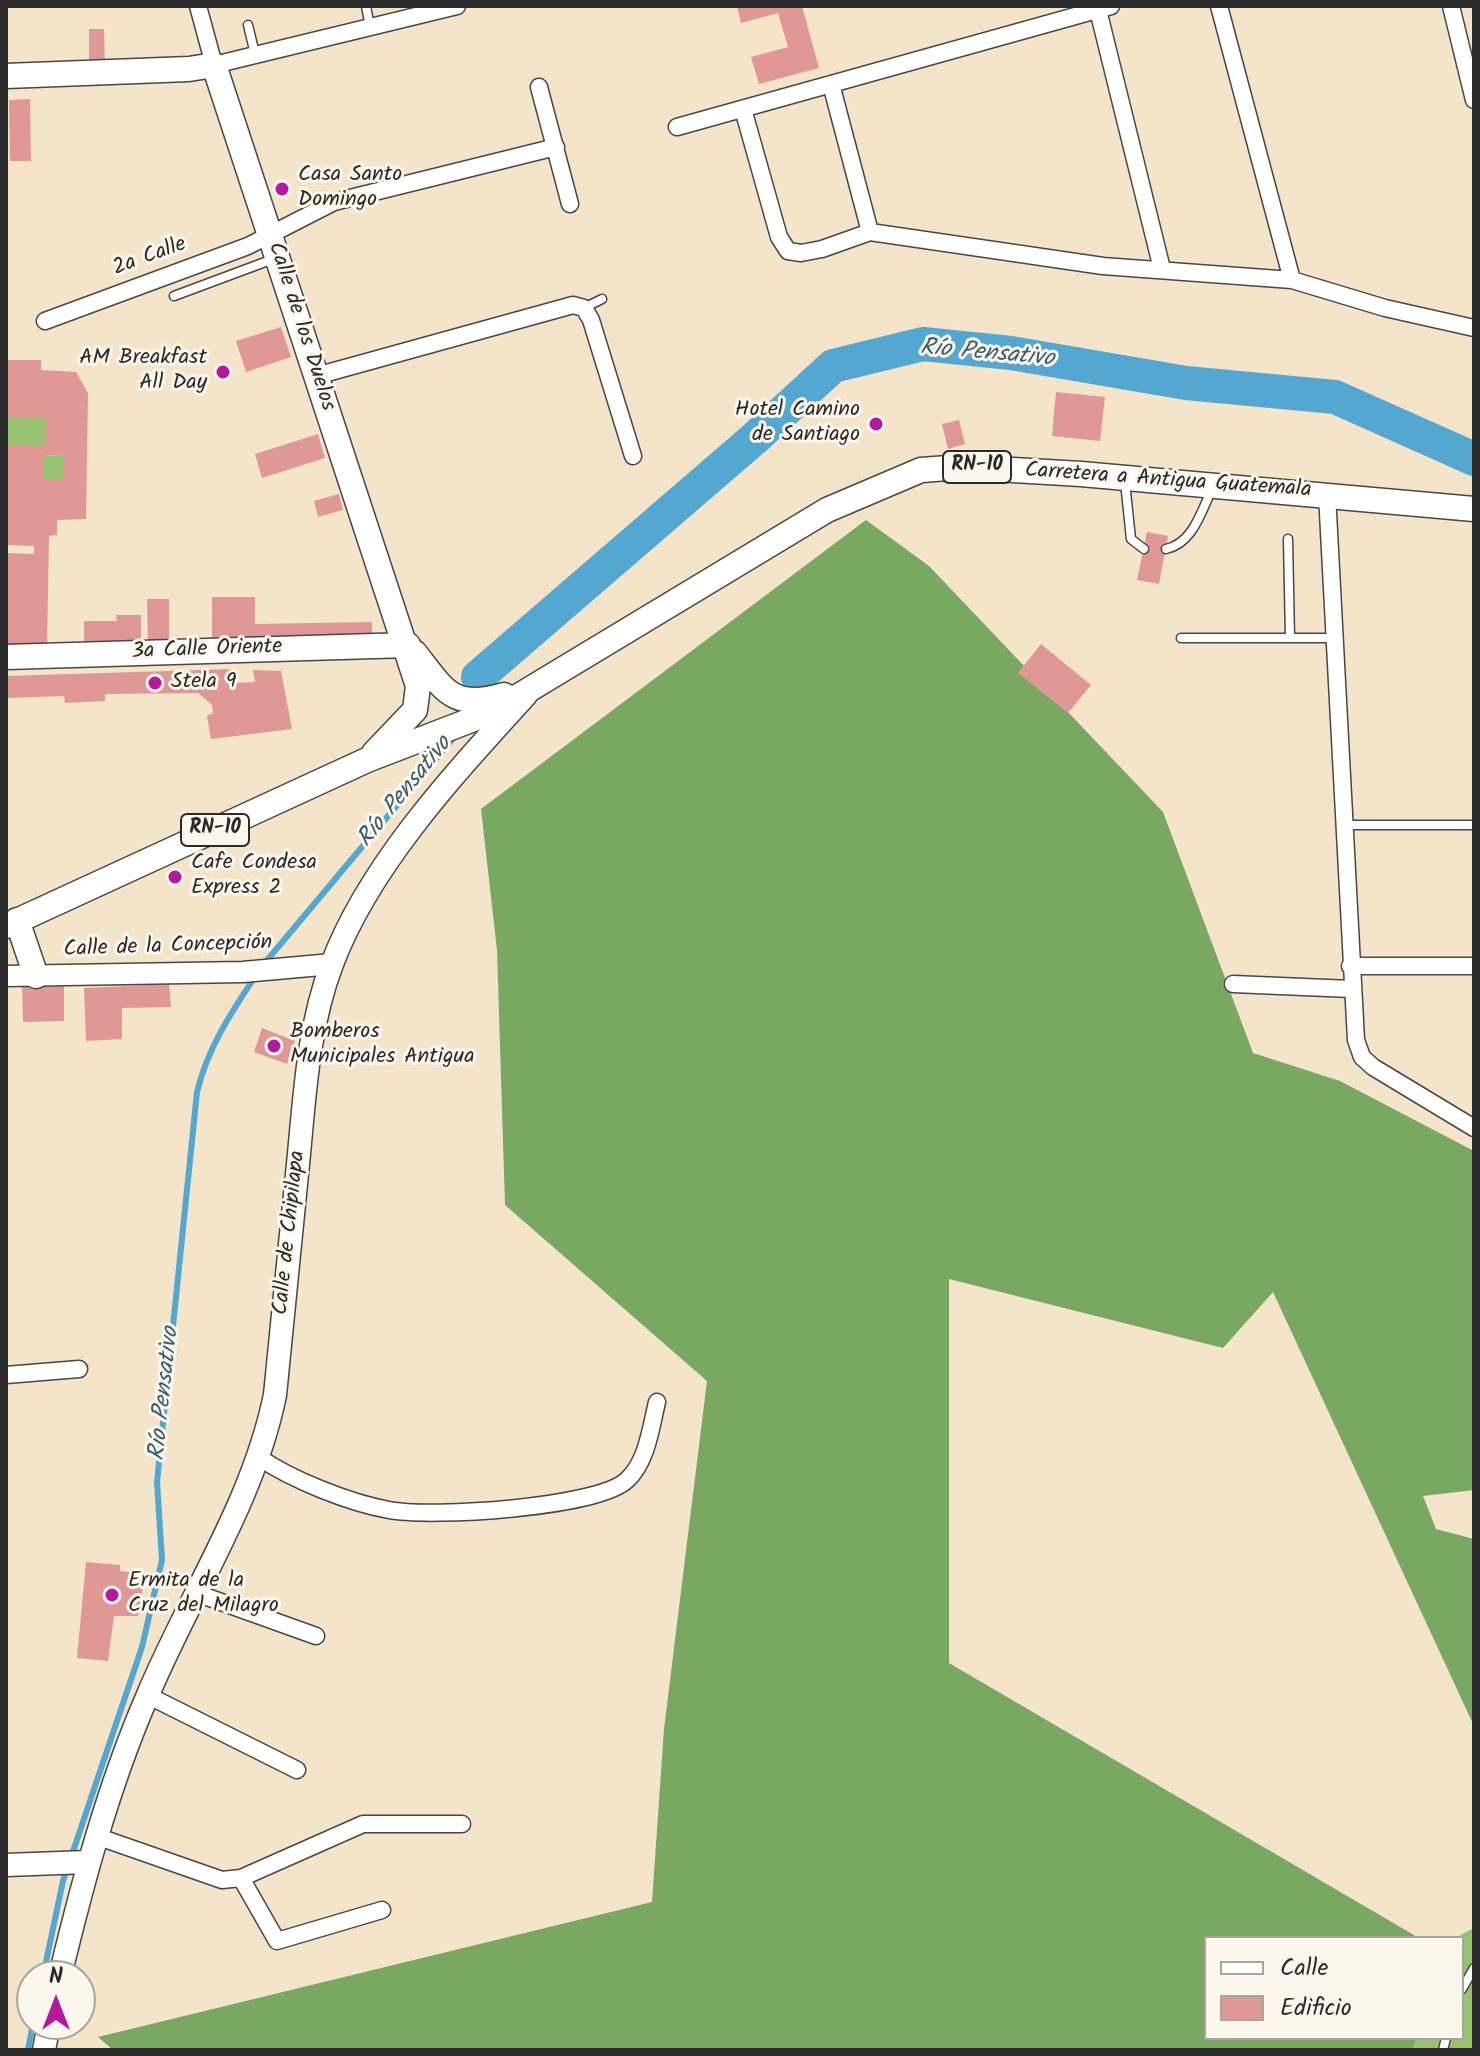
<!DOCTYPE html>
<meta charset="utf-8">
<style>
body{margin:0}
#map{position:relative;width:1480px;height:2056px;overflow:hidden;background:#f3e4ca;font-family:Kalam,sans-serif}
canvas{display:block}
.frame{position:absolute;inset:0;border:8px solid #2b2b2b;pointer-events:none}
.legend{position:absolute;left:1204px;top:1936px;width:260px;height:104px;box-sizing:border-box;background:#fbf7ec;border:2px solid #a8a59f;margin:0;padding:10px 14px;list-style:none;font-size:24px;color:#2b2b2b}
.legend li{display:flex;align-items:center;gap:16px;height:40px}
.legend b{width:40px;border:2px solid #a8a59f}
.north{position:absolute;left:16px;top:1960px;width:80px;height:80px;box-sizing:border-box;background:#fbf7ec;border:2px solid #a8a59f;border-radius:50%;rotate:0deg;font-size:22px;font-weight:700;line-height:32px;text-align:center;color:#2b2b2b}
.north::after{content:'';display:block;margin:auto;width:28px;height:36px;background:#b5179e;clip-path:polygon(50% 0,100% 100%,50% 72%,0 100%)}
</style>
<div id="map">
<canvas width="1480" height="2056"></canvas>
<div class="frame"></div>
<ul class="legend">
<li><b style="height:10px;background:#fff"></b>Calle</li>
<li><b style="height:22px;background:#df9895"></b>Edificio</li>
</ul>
<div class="north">N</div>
</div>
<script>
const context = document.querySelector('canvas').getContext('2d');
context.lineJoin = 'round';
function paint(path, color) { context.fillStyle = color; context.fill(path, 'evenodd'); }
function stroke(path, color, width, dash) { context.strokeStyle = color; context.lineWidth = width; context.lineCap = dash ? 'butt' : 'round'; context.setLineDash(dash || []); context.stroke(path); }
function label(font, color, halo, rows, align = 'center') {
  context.font = font + ' Kalam,sans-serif'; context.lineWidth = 6; context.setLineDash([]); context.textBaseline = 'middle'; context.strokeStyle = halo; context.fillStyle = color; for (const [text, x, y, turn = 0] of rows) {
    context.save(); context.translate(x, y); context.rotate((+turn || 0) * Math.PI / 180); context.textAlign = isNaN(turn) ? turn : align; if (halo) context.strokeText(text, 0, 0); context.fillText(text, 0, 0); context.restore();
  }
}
const green = new Path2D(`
 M6,418H45V445H6Z
 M64,455V480H44V456Z
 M1474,1928V2050H1413L1416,2038H1462V1938H1455Z`);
const forest = new Path2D(`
 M866,520L929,566L1163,812L1253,1053L1340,1081L1474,1151V1490L1423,1496L1436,1529L1474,1539V1726L1273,1292L1223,1348L949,1279V1663L1419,1938H1206V2038H1416L1413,2050H113L98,2037L652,1902L664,1729L707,1381L505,1205L497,950L481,809Z`);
const stream = new Path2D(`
 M470,695L478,677
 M263,965L456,735
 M43,1976L63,1881L142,1647L162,1560L157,1482L197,1092C208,1047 231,1013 256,975
 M28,2050L33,2024`);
const river = new Path2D(`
 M478,677L755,438L833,366L923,344L1011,353L1186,383L1335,397L1474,459`);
const building = new Path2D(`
 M737,6H802L819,68L759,84L751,57L788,47L778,13L741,23Z
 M89,29H104L105,66H89Z
 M30,99L31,161H10L9,100Z
 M281,327L291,357L246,372L236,341Z
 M6,360H41V370L76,372L88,393L86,519L57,520V535L49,536L47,648L6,647V553L34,554V546L6,545V445H45V418H6ZM64,455V480H44V456Z
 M1056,392L1105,397L1100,441L1052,436Z
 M959,420L965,444L948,449L942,424Z
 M318,434L325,458L262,478L255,454Z
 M339,494L343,510L318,517L314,501Z
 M1147,532L1168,536L1159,584L1137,580Z
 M212,597H255V624L372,622V643L212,645Z
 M147,599H169V648L148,649Z
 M116,615H141V649L84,648V621H117Z
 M1041,644L1091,685L1068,713L1018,673Z
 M233,669L235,683L255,682L253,670L281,671L292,729L211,739L207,716L213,713L212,705L198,693L105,694V701L65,703L64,696L6,698V676Z
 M169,984L171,1007L122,1008V1039L86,1041L84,988Z
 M64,986V1021L23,1022L22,987Z
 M262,1028L295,1041L287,1064L254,1052Z
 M86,1562L120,1565V1571L145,1574L138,1616H114L108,1661L77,1658Z`);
const service = new Path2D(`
 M366,6L370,27
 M248,25L255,54
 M174,296L276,258
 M584,308L602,299
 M1125,482L1131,539L1144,549
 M1288,539L1290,638
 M1166,549C1193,543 1201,512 1212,489
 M1181,638H1334
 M1344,825H1474
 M1462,1989L1474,1968
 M1443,2050L1446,2038`);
const minor = new Path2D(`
 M198,6L214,65L457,6
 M1097,6L1162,269
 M1219,6L1292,280
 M1451,6L1474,100
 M831,84L870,232
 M539,87L570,204
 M743,109L779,237L788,251L801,253L822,249L870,232L1103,266L1292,280L1385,308L1474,328
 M677,127L1111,6
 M45,321L248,246L334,202L556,147
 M316,376L573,305L584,308L591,320L633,456
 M1327,494L1356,1040L1362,1057L1373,1067L1474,1128
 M1350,966H1474
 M1233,984L1351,989
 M6,1375L79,1369
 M260,1458C292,1480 350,1503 389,1510C431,1518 597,1508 627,1480C647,1462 651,1427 657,1402
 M196,1593L316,1636
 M147,1695L297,1770
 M96,1836L222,1880L241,1878L363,1824H462
 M241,1878L277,1941L382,1910`);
const tertiary = new Path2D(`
 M6,976L243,972L332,964`);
const secondary = new Path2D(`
 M6,1865L87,1862
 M60,1976C83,1881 108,1787 147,1697C189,1596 253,1503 275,1395C283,1315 291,1234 299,1154C305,1090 309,1024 332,964C369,865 456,772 526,695
 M44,2050L49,2024`);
const primary = new Path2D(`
 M6,76L189,69L214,65L418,686L415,710L374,753
 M415,653C445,691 452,710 504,695
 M6,657L408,645
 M17,920L36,976
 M6,926L367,760L492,712L827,510L921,470L962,467L1081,474L1474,509`);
const markers = [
 [282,189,8,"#b5179e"],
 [223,372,8,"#b5179e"],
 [876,424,8,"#b5179e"],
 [155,683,8,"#b5179e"],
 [175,877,8,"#b5179e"],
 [274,1046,8,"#b5179e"],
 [112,1595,8,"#b5179e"]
];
const shields = [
 [977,467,68],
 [215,830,68]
];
const shieldNames = [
 ["RN-10",977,467],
 ["RN-10",215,830]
];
const poiNames = [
 ["Casa Santo",298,176],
 ["Domingo",298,201],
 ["AM Breakfast",207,359,"right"],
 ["All Day",207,384,"right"],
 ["Hotel Camino",860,411,"right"],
 ["de Santiago",860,436,"right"],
 ["Stela 9",171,683],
 ["Cafe Condesa",191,864],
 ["Express 2",191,889],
 ["Bomberos",290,1033],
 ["Municipales Antigua",290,1058],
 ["Ermita de la",128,1582],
 ["Cruz del Milagro",128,1607]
];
const streetNames = [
 ["2a Calle",150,258,-20],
 ["Calle de los Duelos",300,327,72],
 ["Carretera a Antigua Guatemala",1168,482,4],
 ["3a Calle Oriente",207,651,-2],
 ["Calle de la Concepción",168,948,-2],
 ["Calle de Chipilapa",291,1233,-84]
];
const waterNames = [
 ["Río Pensativo",987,355,5],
 ["Río Pensativo",406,793,-51],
 ["Río Pensativo",166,1394,-84]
];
paint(green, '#97c270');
paint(forest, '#79a862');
stroke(stream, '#54a7d0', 6);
stroke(river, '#54a7d0', 34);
paint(building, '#df9895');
stroke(service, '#494743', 11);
stroke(minor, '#494743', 19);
stroke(tertiary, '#494743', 23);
stroke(secondary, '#494743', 25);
stroke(primary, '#494743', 27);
stroke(service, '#fff', 8);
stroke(minor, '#fff', 16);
stroke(tertiary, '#fff', 20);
stroke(secondary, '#fff', 22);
stroke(primary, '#fff', 24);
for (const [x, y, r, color] of markers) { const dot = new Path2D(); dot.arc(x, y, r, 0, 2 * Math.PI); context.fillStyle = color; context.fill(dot); stroke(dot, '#fbf7ec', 3); }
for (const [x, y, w] of shields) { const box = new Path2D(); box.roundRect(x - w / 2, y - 16, w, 32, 6); context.fillStyle = '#fbf7ec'; context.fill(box); stroke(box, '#2b2b2b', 2); }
label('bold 20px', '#2b2b2b', null, shieldNames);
label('22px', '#2b2b2b', '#fbf7ec', poiNames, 'left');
label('22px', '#2b2b2b', '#fbf7ec', streetNames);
label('italic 24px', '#3b5d6d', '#fbf7ec', waterNames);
</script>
